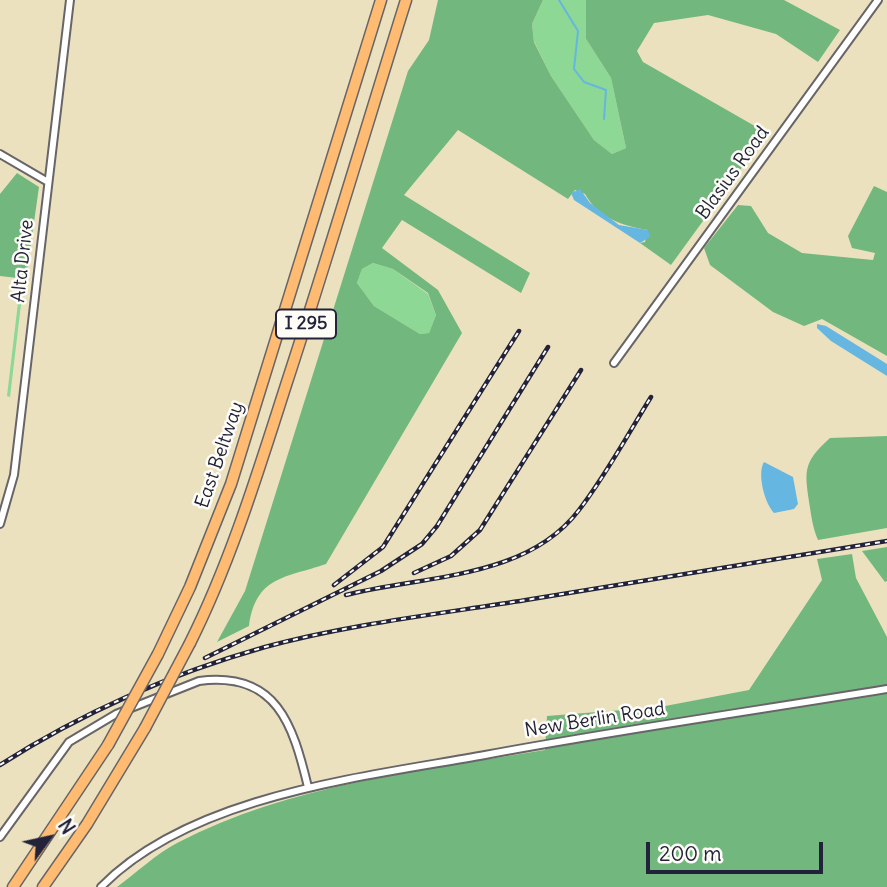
<!DOCTYPE html>
<style>
body{margin:0}
#map{position:relative;width:887px;height:887px;overflow:hidden;background:#ebe1be;font-family:Delius,sans-serif}
canvas{display:block}
.north{position:absolute;left:14px;top:803px;width:70px;height:70px;-webkit-text-stroke:5px #fdfcf7;paint-order:stroke;rotate:57deg;font-size:19px;font-weight:700;line-height:28px;text-align:center;color:#22223b}
.north::after{content:'';display:block;margin:auto;width:24px;height:32px;background:#22223b;clip-path:polygon(50% 0,100% 100%,50% 72%,0 100%)}
.scale{position:absolute;left:646px;top:842px;width:177px;height:32px;box-sizing:border-box;border:4px solid #22223b;border-top:0;padding-left:9px;font-size:21px;line-height:24px;white-space:nowrap;color:#22223b;-webkit-text-stroke:5px #fdfcf7;paint-order:stroke}
</style>
<div id="map">
<canvas width="887" height="887"></canvas>
<div class="north">N</div>
<div class="scale">200 m</div>
</div>
<script>
const context = document.querySelector('canvas').getContext('2d');
context.lineJoin = 'round';
function paint(path, color) { context.fillStyle = color; context.fill(path, 'evenodd'); }
function stroke(path, color, width, dash) { context.strokeStyle = color; context.lineWidth = width; context.lineCap = dash ? 'butt' : 'round'; context.setLineDash(dash || []); context.stroke(path); }
function label(font, color, halo, rows, align = 'center') {
  context.font = font + ' Delius,sans-serif'; context.lineWidth = 5; context.setLineDash([]); context.textBaseline = 'middle'; context.strokeStyle = halo; context.fillStyle = color; for (const [text, x, y, turn = 0] of rows) {
    context.save(); context.translate(x, y); context.rotate((+turn || 0) * Math.PI / 180); context.textAlign = isNaN(turn) ? turn : align; if (halo) context.strokeText(text, 0, 0); context.fillText(text, 0, 0); context.restore();
  }
}
const green = new Path2D(`
 M543,0H586V39L611,78L626,148L612,154L594,140L551,76L534,41L532,24Z
 M373,263L393,269L428,294L436,315L429,333L420,334L374,306L357,283L362,269Z
 M19,294L22,296L10,397L7,396Z`);
const forest = new Path2D(`
 M438,0H543L532,24L534,42L551,76L594,140L612,154L626,148L611,78L586,39V0H784L840,30L818,62L776,34L708,15L654,23L637,51L643,62L767,133L671,265L640,243L645,242L648,230C623,226 598,218 585,194L575,190L568,199L458,130L404,195L530,273L521,293L402,220L382,248L438,290L462,333L326,564C285,578 256,576 249,626L217,642L245,591L408,71L429,40ZM373,263L393,269L428,293L436,315L429,333L420,334L374,306L357,283L362,269Z
 M17,173L39,187L26,279L0,276V194Z
 M874,186L887,192V356L822,319L804,326L773,312L710,265L704,248L738,205L751,206L768,233L802,253L873,260L875,253L852,248L848,236Z
 M887,436V528L818,540C813,528 812,520 810,508C805,472 801,464 830,438Z
 M887,547V581L885,582L862,551Z
 M852,554L856,578L887,637V887H117C136,873 156,854 177,843C290,784 421,771 545,750L547,716L660,707L749,690L822,580L817,559Z`);
const water = new Path2D(`
 M580,189L590,203L619,225L648,230L650,237L640,243L574,200L571,193Z
 M817,324L826,326L887,364V376L831,341L817,328Z
 M764,462L793,477L798,504L794,509L774,513C764,502 757,473 764,462Z`);
const stream = new Path2D(`
 M559,0L578,31L574,69L584,82L606,90L604,119`);
const minor = new Path2D(`
 M0,154L48,182
 M614,363L878,0
 M0,524L14,475L70,0
 M0,837L69,742L116,714L199,681C277,671 293,725 308,787
 M101,887C191,795 364,777 485,755C619,730 753,711 887,689`);
const highway = new Path2D(`
 M190,643C231,561 258,472 286,385C328,257 366,128 406,0
 M158,654L190,587L231,484L381,0
 M13,887L108,745
 M43,887L87,824L145,728`);
const rail = new Path2D(`
 M414,573L451,556L480,530L581,370
 M334,585L383,547L519,331
 M346,595C423,575 526,580 579,510C606,475 628,434 651,397
 M205,658L381,571L422,544L437,526L548,347
 M0,765C83,712 170,674 265,647C350,624 439,614 526,600C646,580 767,561 887,541`);
const highwayBridge = new Path2D(`
 M145,728L190,643
 M108,745L158,654`);
const shields = [
 [306,324,60]
];
const shieldNames = [
 ["I 295",306,324]
];
const streetNames = [
 ["Blasius Road",733,173,-54],
 ["Alta Drive",23,261,-84],
 ["East Beltway",220,455,-71],
 ["New Berlin Road",595,720,-9]
];
paint(green, '#8dd894');
paint(forest, '#72b87e');
paint(water, '#65b6e0');
stroke(stream, '#65b6e0', 2);
stroke(minor, '#686569', 10);
stroke(highway, '#686569', 13);
stroke(minor, '#fff', 6);
stroke(highway, '#ffbb71', 10);
stroke(rail, '#22223b', 4.5);
stroke(rail, '#fdfcf7', 2, [5]);
stroke(highwayBridge, '#686569', 13, []);
stroke(highwayBridge, '#ffbb71', 10);
for (const [x, y, w] of shields) { const box = new Path2D(); box.roundRect(x - w / 2, y - 14.5, w, 29, 5); context.fillStyle = '#fdfcf7'; context.fill(box); stroke(box, '#22223b', 2); }
label('bold 18px', '#22223b', null, shieldNames);
label('19px', '#22223b', '#fdfcf7', streetNames);
</script>
